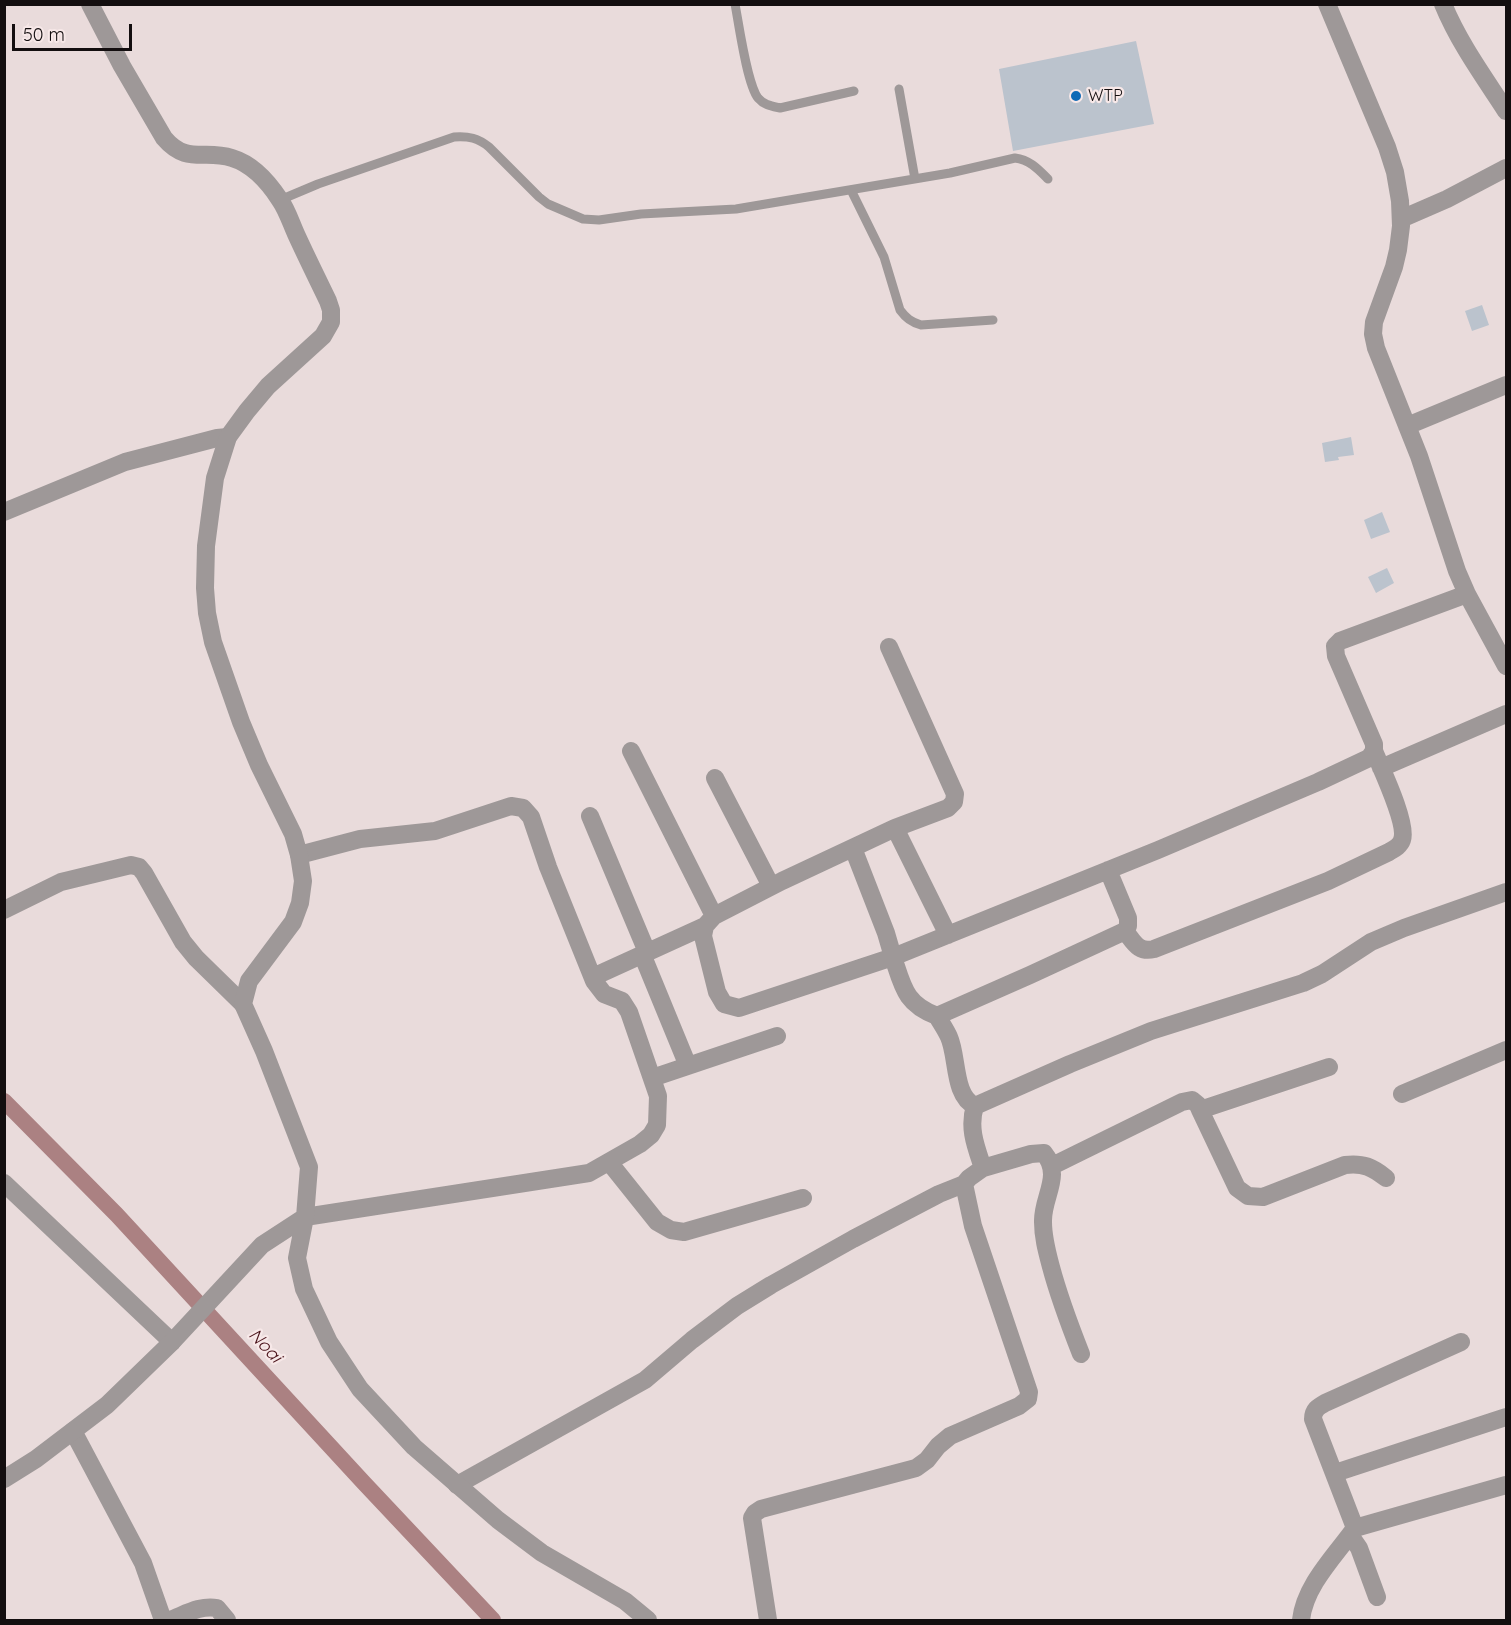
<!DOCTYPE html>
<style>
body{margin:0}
#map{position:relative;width:1511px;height:1625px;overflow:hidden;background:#e9dbdb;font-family:Quicksand,sans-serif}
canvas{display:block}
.frame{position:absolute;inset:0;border:6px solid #130e0f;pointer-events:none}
.scale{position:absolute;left:12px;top:24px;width:120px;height:27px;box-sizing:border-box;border:3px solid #130e0f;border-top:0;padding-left:8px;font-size:18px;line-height:21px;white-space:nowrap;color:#130e0f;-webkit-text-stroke:4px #f7e8e8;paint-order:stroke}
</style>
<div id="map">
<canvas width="1511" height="1625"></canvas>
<div class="frame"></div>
<div class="scale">50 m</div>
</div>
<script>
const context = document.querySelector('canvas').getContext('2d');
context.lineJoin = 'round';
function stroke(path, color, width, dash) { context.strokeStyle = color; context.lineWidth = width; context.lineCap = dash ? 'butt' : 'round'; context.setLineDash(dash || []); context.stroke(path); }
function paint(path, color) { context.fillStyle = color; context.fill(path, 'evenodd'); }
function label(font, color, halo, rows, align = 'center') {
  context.font = font + ' Quicksand,sans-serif'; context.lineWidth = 4.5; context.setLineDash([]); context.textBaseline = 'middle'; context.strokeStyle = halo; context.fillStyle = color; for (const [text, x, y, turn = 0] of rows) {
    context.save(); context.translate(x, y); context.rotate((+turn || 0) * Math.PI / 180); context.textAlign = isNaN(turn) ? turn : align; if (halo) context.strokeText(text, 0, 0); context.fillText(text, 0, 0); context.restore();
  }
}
const canal = new Path2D(`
 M4,1101L117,1215L364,1483L493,1620`);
const building = new Path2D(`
 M1136,41L1154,124L1013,151L999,69Z
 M1482,305L1489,325L1472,331L1465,311Z
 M1351,437L1354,455L1338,457L1339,460L1325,462L1322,443Z
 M1382,512L1390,532L1371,539L1364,520Z
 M1387,568L1394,583L1376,593L1368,577Z`);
const service = new Path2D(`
 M735,4C739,25 747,84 758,98C764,105 771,106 780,108L854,91
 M899,89L915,179
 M851,190L884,257L900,310C906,318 911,322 921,325L993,320
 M280,200L318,184L454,137C469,136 478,138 489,147L539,197L548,204L583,219L599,220L641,214L736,209L950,173L1015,158C1030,160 1038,169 1048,179`);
const minor = new Path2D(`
 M1327,4L1387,147L1395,172L1400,201L1401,226L1398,250L1394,267L1374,322L1373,334L1376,348L1419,456L1457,571L1467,594L1506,666
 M1443,4C1459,43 1484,77 1506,111
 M1401,219L1447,199L1506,168
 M1407,426L1506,385
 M4,512L125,462L217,438L228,437
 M889,647L955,794L954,802L948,808L895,828L782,881L714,916L705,926L703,936L717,992L724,1004L739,1008L893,957C903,987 905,1004 937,1016C941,1023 946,1030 949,1037C958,1057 953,1096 975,1106L1070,1064L1151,1031L1303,983L1322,974L1371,942L1404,928L1506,892
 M631,751L714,916
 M1381,768L1506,714
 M715,778L771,886
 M590,816L647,952
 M895,828L948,935
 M853,848L886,933L893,957L1158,850L1318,782L1369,758L1374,751V744L1336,656L1335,646L1340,641L1467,594
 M299,855L360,839L435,831L511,806L523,808L531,817L548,867L594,981L604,994L622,1001L629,1012L658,1096L657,1125L651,1135L640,1144L589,1173L305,1217
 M4,910L61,882L131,865L139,867L144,873L183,942L196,958L243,1004
 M1125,931C1134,942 1138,953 1154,949L1328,881L1389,852C1394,849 1400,846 1402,840C1408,824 1381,768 1374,751
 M642,954L688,1066
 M593,977L705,926
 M937,1016L1030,975L1125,931L1128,926V918L1108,870
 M652,1078L777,1036
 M1402,1094L1506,1050
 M1200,1110L1329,1067
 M609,1162L657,1222L671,1230L684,1232L803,1198
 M1052,1166L1182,1102L1192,1100L1198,1105L1200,1110L1237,1188L1248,1196L1263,1197L1345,1165C1364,1163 1372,1167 1386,1178
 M983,1168L1031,1154L1044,1153C1063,1176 1042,1197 1043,1222C1043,1238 1047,1252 1051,1267C1059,1297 1070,1326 1081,1354
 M4,1183L172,1342
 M1461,1342L1325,1403C1318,1407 1313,1410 1313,1419L1355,1528L1506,1485
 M73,1431L143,1563L163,1620
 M1335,1473L1506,1417
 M457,1485L645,1380L692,1340L737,1306L771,1285L853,1239L939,1194L964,1184
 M1350,1535L1359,1548L1377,1597
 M170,1620C186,1614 200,1605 217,1608L227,1620
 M768,1620L752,1518L755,1513L761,1509L916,1468L927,1460L938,1446L950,1436L1019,1406L1028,1399L1029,1392L1026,1383L973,1226L964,1184L969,1178L983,1168C976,1147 968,1128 975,1106
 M1301,1620C1305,1585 1335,1556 1355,1528`);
const tertiary = new Path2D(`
 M90,4L122,66L164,138C187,165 204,149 232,158C252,164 269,183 280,200C287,210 291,223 296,234C306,256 317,278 328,301L331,310V322L323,336L268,386L247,411L228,437L215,478L206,546L205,588L207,613L213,642L241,722L259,765L293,834L299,855L303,881L300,903L293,922L249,981L243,1004L264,1051L309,1167L305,1217L297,1258L304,1289L329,1342L360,1389L414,1447L498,1520L542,1553L625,1601L648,1620
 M4,1479L36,1459L107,1405L172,1342L262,1245L305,1217`);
const markers = [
 [1076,96,6,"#0d69b6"]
];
const poiNames = [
 ["WTP",1088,96]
];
const waterNames = [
 ["Noai",265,1346,47]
];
stroke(canal, '#ab8182', 16);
paint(building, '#bbc3cd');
stroke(service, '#9e9898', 9);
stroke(minor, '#9e9898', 18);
stroke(tertiary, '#9e9898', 18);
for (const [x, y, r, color] of markers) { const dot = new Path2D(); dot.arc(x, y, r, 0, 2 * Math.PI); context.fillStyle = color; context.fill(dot); stroke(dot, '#f7e8e8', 2); }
label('16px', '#130e0f', '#f7e8e8', poiNames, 'left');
label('italic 18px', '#4a131a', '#f7e8e8', waterNames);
</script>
